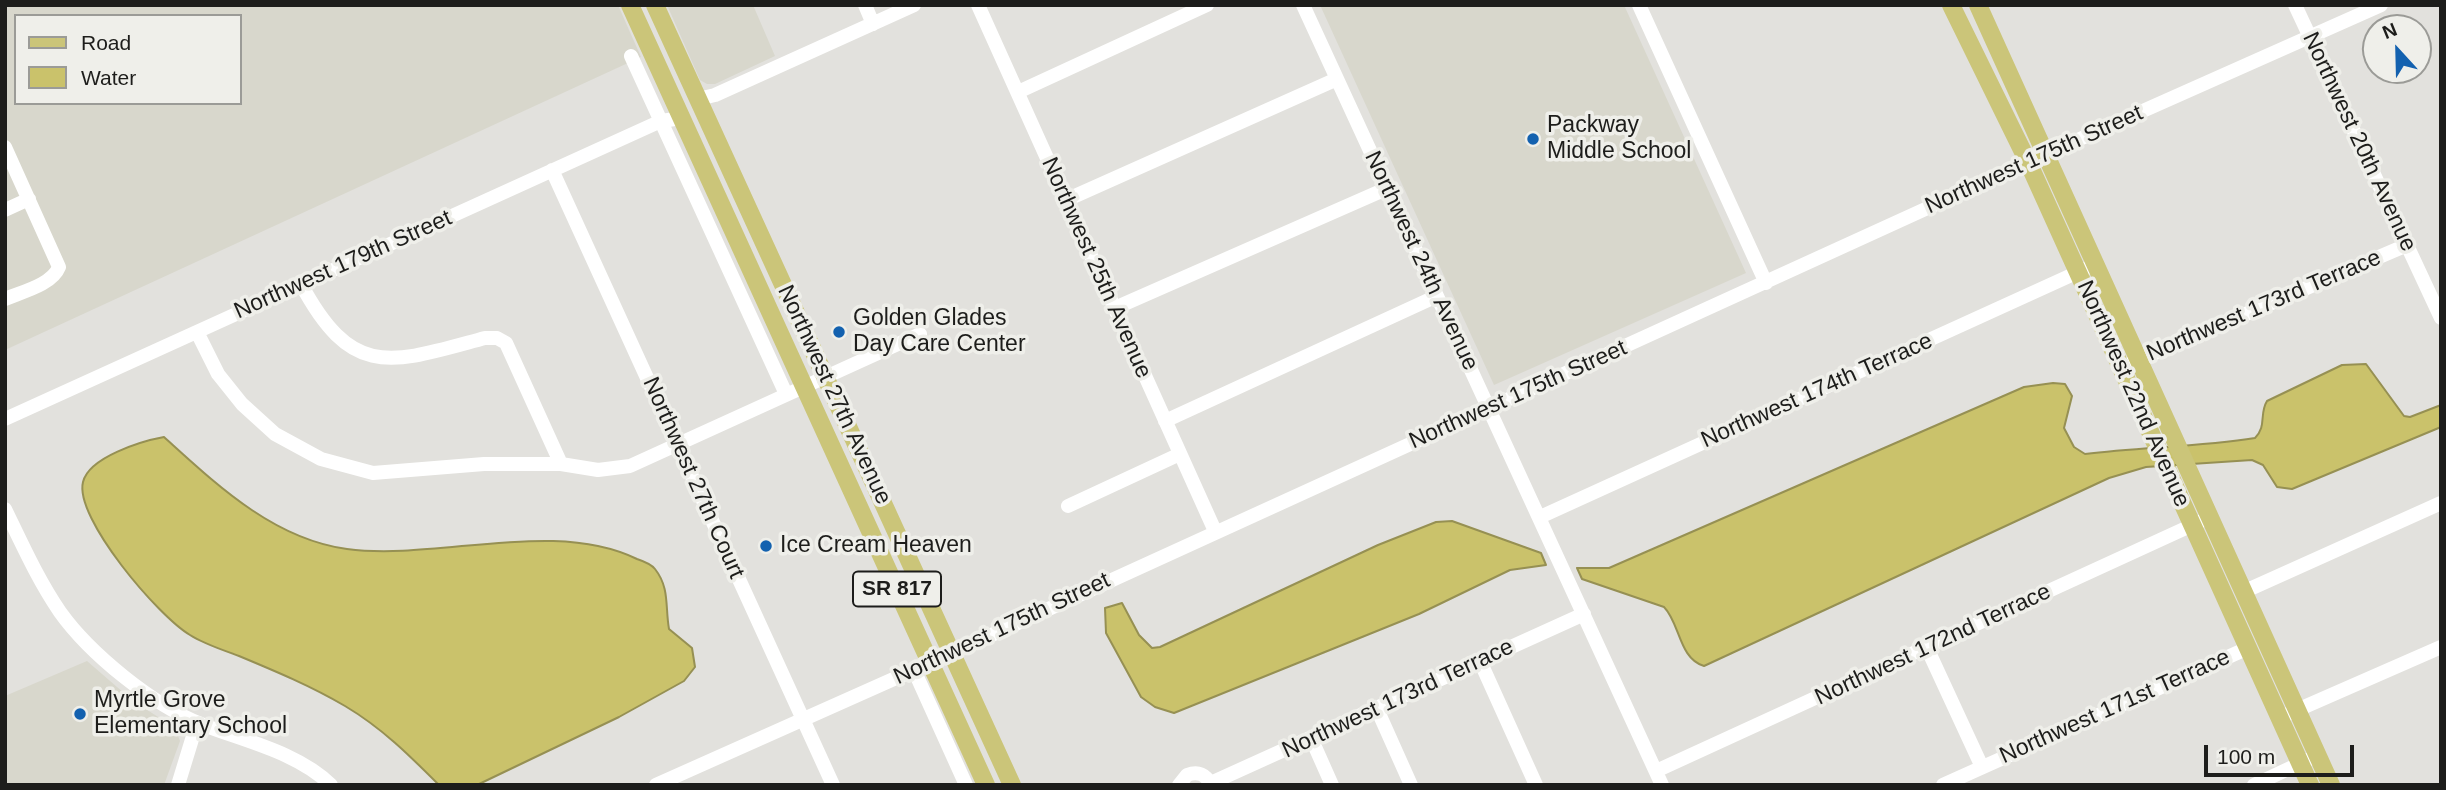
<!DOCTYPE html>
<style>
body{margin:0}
#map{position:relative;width:2446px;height:790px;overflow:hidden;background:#e2e1dd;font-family:Arial,sans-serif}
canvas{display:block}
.frame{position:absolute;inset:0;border:7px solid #1d1d1b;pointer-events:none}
.legend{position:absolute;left:14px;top:14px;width:228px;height:91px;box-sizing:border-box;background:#efefea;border:2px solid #9b9b97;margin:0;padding:9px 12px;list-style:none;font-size:21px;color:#1d1d1b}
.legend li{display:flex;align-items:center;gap:14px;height:35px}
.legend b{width:35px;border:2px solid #9b9b97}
.north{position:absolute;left:2362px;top:14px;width:70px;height:70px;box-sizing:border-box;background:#efefea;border:2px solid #9b9b97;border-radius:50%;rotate:338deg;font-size:19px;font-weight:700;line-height:28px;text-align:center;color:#1d1d1b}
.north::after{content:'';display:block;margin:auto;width:24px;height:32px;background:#1361af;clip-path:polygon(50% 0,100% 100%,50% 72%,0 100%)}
.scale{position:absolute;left:2204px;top:745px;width:150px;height:32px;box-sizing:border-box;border:4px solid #1d1d1b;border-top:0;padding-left:9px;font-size:21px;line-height:24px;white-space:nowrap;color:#1d1d1b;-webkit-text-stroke:5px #efefea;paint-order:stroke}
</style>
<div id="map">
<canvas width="2446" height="790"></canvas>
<div class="frame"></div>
<ul class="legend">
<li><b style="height:9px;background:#cbc579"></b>Road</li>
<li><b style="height:19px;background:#cac26b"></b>Water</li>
</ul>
<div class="north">N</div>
<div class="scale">100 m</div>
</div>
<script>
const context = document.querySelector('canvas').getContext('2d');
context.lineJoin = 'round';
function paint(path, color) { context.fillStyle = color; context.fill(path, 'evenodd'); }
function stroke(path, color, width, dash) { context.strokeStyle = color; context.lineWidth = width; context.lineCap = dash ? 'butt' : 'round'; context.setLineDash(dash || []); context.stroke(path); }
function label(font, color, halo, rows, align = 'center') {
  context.font = font + ' Arial,sans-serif'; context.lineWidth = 7; context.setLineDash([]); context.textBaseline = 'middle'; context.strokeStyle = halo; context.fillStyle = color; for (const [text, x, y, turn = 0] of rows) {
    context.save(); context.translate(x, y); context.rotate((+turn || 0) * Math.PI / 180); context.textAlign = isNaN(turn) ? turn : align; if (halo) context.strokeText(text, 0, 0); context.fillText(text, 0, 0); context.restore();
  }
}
const built = new Path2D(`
 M5,5H618L641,57L5,350ZM16,16H240V103H16Z
 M667,5H753L775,56L715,84H707L700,80Z
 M1320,5H1624L1746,273L1494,385Z
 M87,661L132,700L175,728L180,741L164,785H5V696Z`);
const water = new Path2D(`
 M2366,364L2404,416L2410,417L2441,405V427L2292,489L2277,487L2263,465L2252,460L2146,467L2109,478L1704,666C1679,659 1680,623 1664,607L1582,579L1577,568H1609L2024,387L2053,383L2065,384L2072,396L2064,428L2074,447L2085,454C2142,447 2199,447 2255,438C2267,426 2259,414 2267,401L2342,365Z
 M164,437C216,484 273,539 347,549C437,561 553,518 637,559C643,561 651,564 655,569C670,588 665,607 669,629L692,648L695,667L684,681L619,717L477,785H439C409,755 382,728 345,706C311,686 275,671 239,656C223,650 204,644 190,635C159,617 74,518 83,482C89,457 142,441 164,437Z
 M1452,521L1541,553L1546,565L1510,570L1419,614L1174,713L1155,707L1141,697L1106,633L1105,608L1122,603L1139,635L1152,648L1160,647L1378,545L1436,522Z`);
const minor = new Path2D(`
 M865,5L873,24
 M978,5L1215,531
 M1303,5L1662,785
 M1639,5L1766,283
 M2295,5L2441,318
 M631,56L786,394
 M1018,92L1207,5
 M698,99L715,95L914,5
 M5,147L59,267C52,285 21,292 5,299
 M552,170L833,785
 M1066,200L1337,79
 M5,210L29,199
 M301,284C353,381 392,363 485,338H497L506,343L561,464
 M1115,308L1388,188
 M197,332L218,374L242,404L275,434L321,459L373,473L484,464H561L598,470L630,466L920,334
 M2129,364L2407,245
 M5,419L661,121L682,118
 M1165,421L1437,296
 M1068,506L1180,454
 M5,509C22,544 38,580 60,612C90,654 153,705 201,724C244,741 297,752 331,785
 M1540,517L2087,268
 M2243,592L2441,503
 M1927,648L1982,767
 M1480,661L1536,785
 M914,670L966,785
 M1377,709L1411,785
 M2288,714L2441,647
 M1312,740L1332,785
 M1656,771L2210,517
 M1211,783L1584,614
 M178,785L197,723
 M656,785L952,653L2046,154L2381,5
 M1179,785L1187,775C1198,771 1206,774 1211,785
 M1943,785L2248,648
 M2254,785L2318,755`);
const major = new Path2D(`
 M630,5L986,785
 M655,5L1012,785
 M1951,5L2028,162L2310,785
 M1978,5L2331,785`);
const markers = [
 [1533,139,7,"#1361af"],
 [839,332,7,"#1361af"],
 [766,546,7,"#1361af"],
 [80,714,7,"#1361af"]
];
const shields = [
 [897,589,88]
];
const shieldNames = [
 ["SR 817",897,589]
];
const poiNames = [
 ["Packway",1547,126],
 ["Middle School",1547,152],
 ["Golden Glades",853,319],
 ["Day Care Center",853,345],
 ["Ice Cream Heaven",780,546],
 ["Myrtle Grove",94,701],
 ["Elementary School",94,727]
];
const streetNames = [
 ["Northwest 20th Avenue",2359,142,65],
 ["Northwest 175th Street",2034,160,-24],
 ["Northwest 24th Avenue",1421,261,65],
 ["Northwest 179th Street",343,265,-24],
 ["Northwest 25th Avenue",1096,268,66],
 ["Northwest 173rd Terrace",2264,306,-23],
 ["Northwest 174th Terrace",1817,391,-24],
 ["Northwest 22nd Avenue",2133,394,66],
 ["Northwest 27th Avenue",834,395,65],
 ["Northwest 175th Street",1518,395,-24],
 ["Northwest 27th Court",693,478,66],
 ["Northwest 175th Street",1002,629,-25],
 ["Northwest 172nd Terrace",1933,645,-25],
 ["Northwest 173rd Terrace",1398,699,-25],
 ["Northwest 171st Terrace",2115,707,-24]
];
paint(built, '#d8d7cc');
paint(water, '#cac26b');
stroke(water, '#969053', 2);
stroke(minor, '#fff', 14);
stroke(major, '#cbc579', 18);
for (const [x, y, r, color] of markers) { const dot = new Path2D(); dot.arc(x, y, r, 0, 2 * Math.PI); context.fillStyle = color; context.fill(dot); stroke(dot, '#efefea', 2.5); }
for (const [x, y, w] of shields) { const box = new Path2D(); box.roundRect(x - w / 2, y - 17.5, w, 35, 5); context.fillStyle = '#efefea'; context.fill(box); stroke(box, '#1d1d1b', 2); }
label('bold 21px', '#1d1d1b', null, shieldNames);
label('23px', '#1d1d1b', '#efefea', poiNames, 'left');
label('23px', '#1d1d1b', '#efefea', streetNames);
</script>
